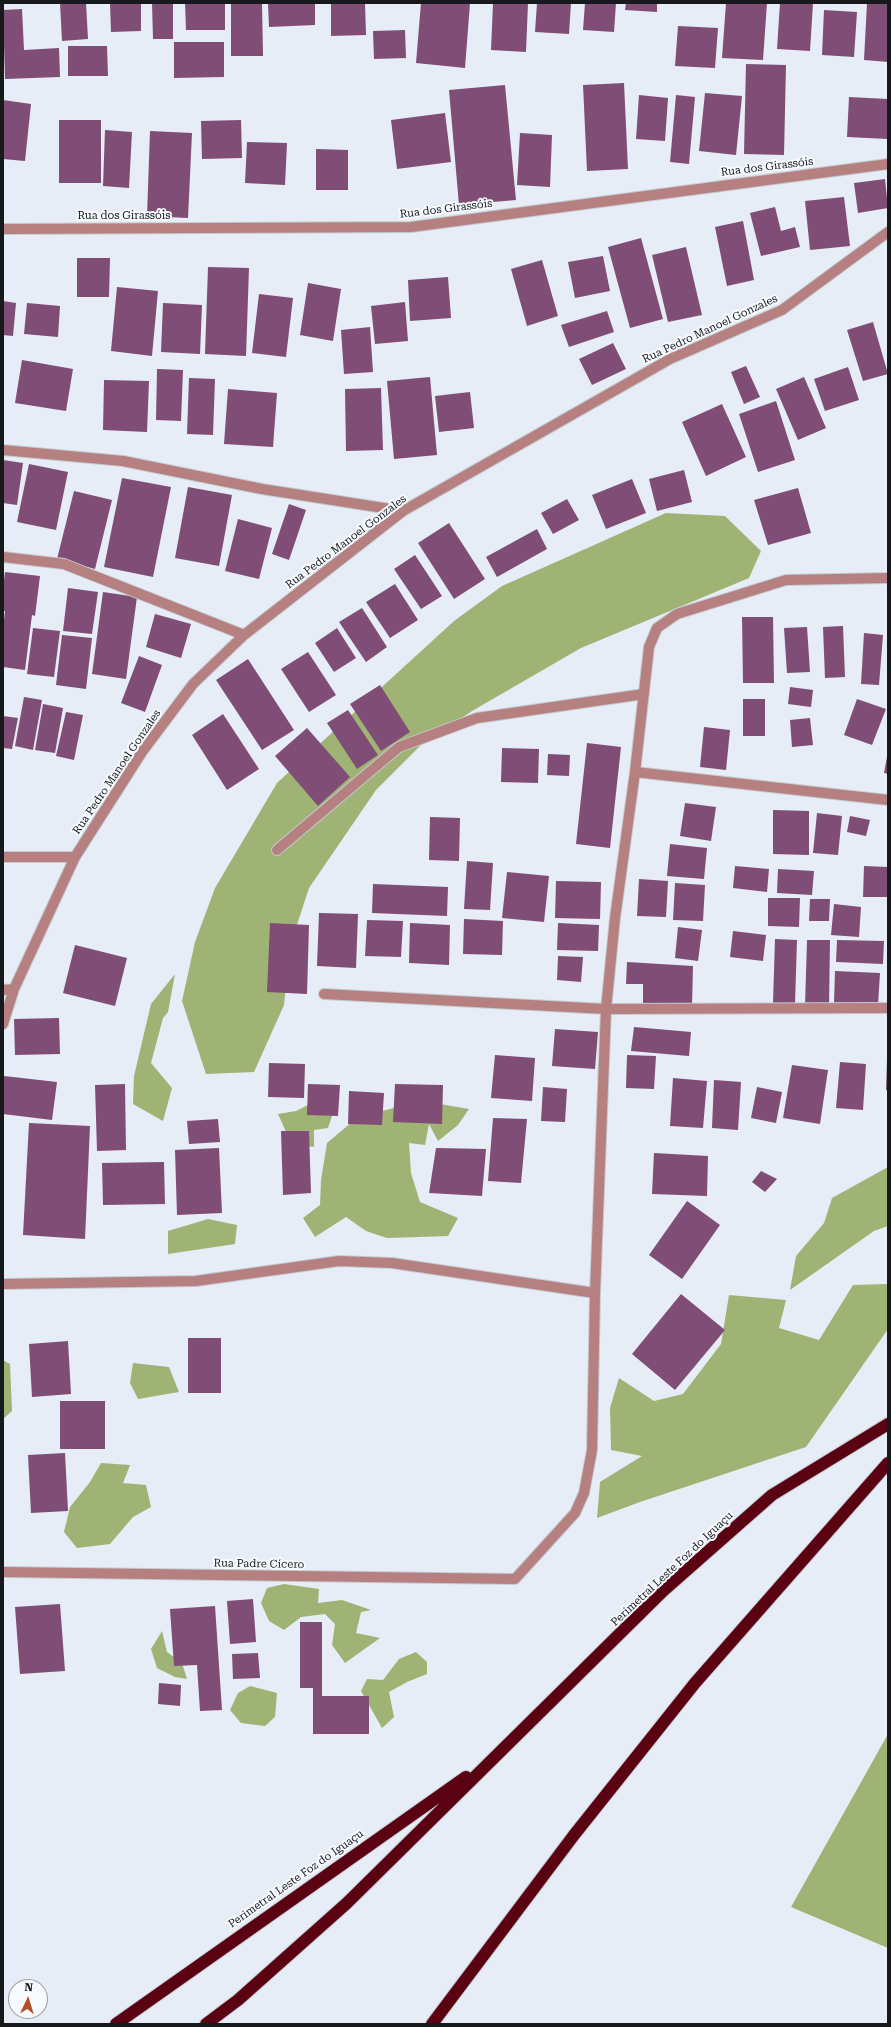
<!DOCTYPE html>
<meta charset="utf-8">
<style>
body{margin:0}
#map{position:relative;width:891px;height:2027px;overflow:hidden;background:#e6edf6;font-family:"Roboto Serif",serif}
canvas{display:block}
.frame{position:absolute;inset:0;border:4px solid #17191c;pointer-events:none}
.north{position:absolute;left:8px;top:1979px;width:40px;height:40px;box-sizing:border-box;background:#f7fafe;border:1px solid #9da0a4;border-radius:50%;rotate:4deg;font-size:11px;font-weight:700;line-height:16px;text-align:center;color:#17191c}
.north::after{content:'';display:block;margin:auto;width:14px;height:18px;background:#b54f25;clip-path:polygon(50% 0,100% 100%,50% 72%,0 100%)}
</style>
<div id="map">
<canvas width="891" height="2027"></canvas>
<div class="frame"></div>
<div class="north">N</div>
</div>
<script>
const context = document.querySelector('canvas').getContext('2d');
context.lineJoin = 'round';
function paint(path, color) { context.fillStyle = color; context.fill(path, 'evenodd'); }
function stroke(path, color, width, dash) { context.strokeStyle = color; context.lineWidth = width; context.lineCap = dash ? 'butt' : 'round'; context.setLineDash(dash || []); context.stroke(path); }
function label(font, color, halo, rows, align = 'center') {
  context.font = font + ' "Roboto Serif",serif'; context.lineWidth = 4; context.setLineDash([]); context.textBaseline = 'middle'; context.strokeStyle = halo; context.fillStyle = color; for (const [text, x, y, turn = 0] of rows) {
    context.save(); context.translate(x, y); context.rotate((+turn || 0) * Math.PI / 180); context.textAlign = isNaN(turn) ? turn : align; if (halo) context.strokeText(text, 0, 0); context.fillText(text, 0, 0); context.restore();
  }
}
const forest = new Path2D(`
 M666,513L725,516L761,551L749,578L581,648L472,711L420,746L376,790L309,888L290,946L284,1005L254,1072L206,1074L182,1001L195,942L215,888L277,783L454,621L502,586Z
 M175,974L168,1012L163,1018L151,1063L172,1088L163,1121L133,1104L134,1076L151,1004Z
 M422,1101L469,1109L458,1125L438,1141L429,1124L425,1145L409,1143L411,1173L420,1202L458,1218L448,1236L387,1238L366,1231L346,1217L315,1237L303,1218L320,1205L321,1180L327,1143L358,1117Z
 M312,1103L336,1104L328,1128L314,1130V1147L291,1143L278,1114L296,1111Z
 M888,1167V1226L874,1231L790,1290L796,1256L824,1223L832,1198Z
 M208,1219L237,1225L235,1244L168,1254V1231Z
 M888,1284V1329L806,1447L640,1502L597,1518L600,1482L642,1456L611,1450L610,1408L619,1378L654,1401L683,1394L721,1344L729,1295L786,1300L779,1328L819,1340L853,1285Z
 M3,1360L10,1364L12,1411L3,1419Z
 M133,1363L169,1367L179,1392L138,1399L130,1383Z
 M101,1463L130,1465L123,1483L146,1485L151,1507L133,1517L110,1544L77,1548L64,1532L70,1507L90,1482Z
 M284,1584L319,1589L318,1603L342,1600L371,1610L361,1612L356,1633L380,1638L345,1663L332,1645L335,1624L325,1614L301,1617L284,1630L269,1621L261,1603L267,1588Z
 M162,1631L167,1652L182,1663L187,1679L175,1677L157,1668L151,1649Z
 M416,1652L427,1662V1674L407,1682L389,1692L394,1717L382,1728L361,1691L367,1679L383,1680L399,1659Z
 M250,1686L277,1693L275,1717L265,1726L241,1723L230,1710L238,1693Z
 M888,1734V1948L791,1907Z`);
const building = new Path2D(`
 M60,3H86L88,39L62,41Z
 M110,3H141V31L111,32Z
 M152,3H173V39H153Z
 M185,3H225V30H186Z
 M231,3H262L263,56H231Z
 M268,3H315V25L269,27Z
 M331,3H365L366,35L331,36Z
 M421,3H470L465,68L416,63Z
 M493,3H528L526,52L491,50Z
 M537,3H571L569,34L535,32Z
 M585,3H616L614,32L583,30Z
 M626,3H657V12L625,10Z
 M726,3H767L763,60L722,58Z
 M780,3H813L810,51L777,49Z
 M867,3H888V62L864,60Z
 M22,9L24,50L59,48L60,77L5,79L3,10Z
 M824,10L857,12L854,57L822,55Z
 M678,26L718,28L715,68L675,66Z
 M405,30L406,58L374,59L373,31Z
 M174,42H224V77L174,78Z
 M68,46H107L108,76H68Z
 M746,64L786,65L784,155L744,154Z
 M624,83L628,169L587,171L583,85Z
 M505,85L516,200L459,205L449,90Z
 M705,93L742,96L736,155L699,151Z
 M639,95L668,98L665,141L636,139Z
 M676,95L695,97L689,164L670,162Z
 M849,97L888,99V139L847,137Z
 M3,100L31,104L25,161L3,159Z
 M445,113L451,162L397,169L391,120Z
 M59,120H101V183H59Z
 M241,120L242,158L202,159L201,121Z
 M105,130L132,132L129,188L103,186Z
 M150,131L192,133L188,218L147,216Z
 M520,133L552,135L550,187L517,185Z
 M247,142L287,143L285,185L245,183Z
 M316,149L348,150V190H316Z
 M885,179L888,208L858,213L854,183Z
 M844,197L850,246L810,250L805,201Z
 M775,207L781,231L795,227L800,247L761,256L750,213Z
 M743,221L754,280L727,286L715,227Z
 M641,238L663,319L630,328L608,247Z
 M686,247L702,315L668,322L652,255Z
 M603,256L610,291L575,298L568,262Z
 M77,258H110L109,297H77Z
 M542,260L558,316L527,326L511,269Z
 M208,267L249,268L246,356L205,354Z
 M448,277L451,318L410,321L408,280Z
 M308,283L341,289L333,341L300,335Z
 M117,287L158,291L152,356L111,351Z
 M259,294L293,298L286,357L252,353Z
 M3,301L16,303L13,336L3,335Z
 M405,302L408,341L375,344L371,306Z
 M27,303L60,306L58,337L24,334Z
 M163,303L202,305L200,354L161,352Z
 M607,311L614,332L569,347L561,325Z
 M873,322L888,374L863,381L847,330Z
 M370,327L373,372L344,374L341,330Z
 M613,343L626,369L592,385L579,359Z
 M22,360L73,369L66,411L15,403Z
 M746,366L760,397L744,404L731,372Z
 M848,367L859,400L825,411L814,379Z
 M157,369L183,370L181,421L156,420Z
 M430,377L437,455L394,459L387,381Z
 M804,377L826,428L798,440L776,389Z
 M189,378L215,379L213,435L187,434Z
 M104,380L149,381L147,432L103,430Z
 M381,388L383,450L346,451L345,389Z
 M228,389L277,393L273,447L224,444Z
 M470,392L474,428L439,432L435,396Z
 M776,401L795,460L758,472L739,414Z
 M722,404L746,457L706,476L682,422Z
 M3,460L23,463L17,505L3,503Z
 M29,464L68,472L56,530L17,522Z
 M684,470L692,502L657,511L649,479Z
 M122,478L171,487L153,577L104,567Z
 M632,479L646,513L606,529L592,495Z
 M188,487L232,495L219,566L175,558Z
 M798,488L811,533L768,545L754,500Z
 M74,491L112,500L95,569L57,559Z
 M567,499L579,520L553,534L541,513Z
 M289,504L306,510L289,560L272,554Z
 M238,519L272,528L259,579L225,571Z
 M449,523L485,579L454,599L418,543Z
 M537,529L547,549L497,577L486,557Z
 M415,555L442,596L421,609L394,569Z
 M5,572L40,576L35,616L32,615L25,670L3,667V629L5,611H3V589Z
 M395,584L418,620L390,638L366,602Z
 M68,588L98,592L92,634L63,631Z
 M103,592L137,597L126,679L92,674Z
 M362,608L387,647L366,662L339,622Z
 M155,614L191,624L181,658L146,647Z
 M742,617H773L774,683H743Z
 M843,626L845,677L825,678L823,627Z
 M807,627L810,672L787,673L784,628Z
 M33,628L60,631L54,677L27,674Z
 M337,628L356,658L334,672L315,643Z
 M864,633L883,635L879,685L861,684Z
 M62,635L92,638L86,689L56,685Z
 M308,652L336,695L309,712L281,669Z
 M139,656L162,665L145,712L121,703Z
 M248,659L294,730L262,750L216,680Z
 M380,685L410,732L381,751L350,704Z
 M790,687L813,690L811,707L788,704Z
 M24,697L42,700L33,750L15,746Z
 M743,699H765V736H743Z
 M857,699L886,709L872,745L844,735Z
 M43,704L63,708L55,753L35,750Z
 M348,710L378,755L357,769L327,723Z
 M66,712L83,715L74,760L56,756Z
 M223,714L259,769L227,790L192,735Z
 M3,716L18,718L12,749L3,748Z
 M810,718L813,745L792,747L790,720Z
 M704,727L730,730L726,770L700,767Z
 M307,728L350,777L318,806L275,756Z
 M587,743L621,747L610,848L576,844Z
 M502,748L539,749L538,783L501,782Z
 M548,754L570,755L569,776L547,775Z
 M887,757H888V774L884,773Z
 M685,803L716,807L711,841L680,836Z
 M773,810L809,811V855L773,854Z
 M817,813L842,816L838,855L813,853Z
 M850,816L870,820L866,836L847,832Z
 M430,817L460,818L459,861L429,860Z
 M670,844L707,848L704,879L667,876Z
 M467,861L493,863L490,910L464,909Z
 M735,866L769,869L767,892L733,888Z
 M864,866L888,867V897H863Z
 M778,869L814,871L812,895L777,893Z
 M507,872L549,876L544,922L502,918Z
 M639,879L668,881L666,917L637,916Z
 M556,881L601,882L600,919L555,918Z
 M675,883L705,885L703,921L673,920Z
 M373,884L448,887L447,916L372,913Z
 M768,898H800L799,927L768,926Z
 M810,899H830L829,921H809Z
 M834,904L861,907L859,937L831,935Z
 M319,913L358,914L356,968L317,966Z
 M464,919L503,921L502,955L463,954Z
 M367,920L403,921L401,957L365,956Z
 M270,923L309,925L307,994L267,992Z
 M410,923L450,925L449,965L409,963Z
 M558,923L599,925L598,951L557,950Z
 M678,927L702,930L698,961L675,958Z
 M733,931L766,935L763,961L730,957Z
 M775,939L797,940L795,1004L773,1003Z
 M807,940H830L829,1007L805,1006Z
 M837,940L884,941L883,964L836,962Z
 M75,945L127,958L115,1006L63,993Z
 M558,956L583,957L581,982L557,980Z
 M627,962L693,966L692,1006L643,1005V984H626Z
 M835,971L880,973L878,1005L834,1003Z
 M59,1018L60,1054L15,1055L14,1019Z
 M634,1027L691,1032L689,1056L631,1051Z
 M555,1029L598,1032L595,1069L552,1066Z
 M495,1055L535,1058L532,1101L491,1098Z
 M627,1055L656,1056L654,1089L626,1088Z
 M887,1060H888V1090H886Z
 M840,1062L866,1064L863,1110L836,1108Z
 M269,1063L305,1064L304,1098L268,1097Z
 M792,1065L828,1070L820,1124L783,1118Z
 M4,1076L57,1082L52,1120L3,1114Z
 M673,1078L707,1081L703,1128L670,1126Z
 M714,1080L741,1082L738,1130L712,1128Z
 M125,1084L126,1150L97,1151L95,1085Z
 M308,1084L340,1085L338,1116L307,1115Z
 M395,1084L443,1085L442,1124L393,1122Z
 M543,1087L567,1089L565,1122L541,1121Z
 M757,1087L782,1092L776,1123L751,1118Z
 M349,1091L384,1093L382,1125L348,1124Z
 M493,1118L527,1119L521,1183L488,1181Z
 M218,1119L220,1142L189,1144L187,1121Z
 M29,1123L90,1126L85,1239L23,1235Z
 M281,1131H309L311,1193L283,1195Z
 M219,1148L222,1213L177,1215L175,1150Z
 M436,1148L486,1149L482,1196L429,1193Z
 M654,1153L708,1156L707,1196L652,1194Z
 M164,1162L165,1204L103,1205L102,1163Z
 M761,1171L777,1179L765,1192L752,1182Z
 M687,1201L720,1225L682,1279L649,1255Z
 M681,1294L725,1330L675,1390L632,1354Z
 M188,1338H221V1393H188Z
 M68,1341L71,1394L32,1397L29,1344Z
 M60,1401H105V1449H60Z
 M65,1453L68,1511L31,1513L28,1455Z
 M253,1599L256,1642L230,1644L227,1601Z
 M60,1604L65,1671L20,1674L15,1607Z
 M215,1606L222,1710L200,1711L197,1665L174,1666L170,1609Z
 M300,1622H322V1696H369V1734H313V1688H300Z
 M258,1653L260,1678L233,1679L232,1654Z
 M159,1683L181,1685L180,1706L158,1704Z`);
const minor = new Path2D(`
 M3,229L411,227L888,164
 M3,450L123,461L262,489L403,511
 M3,557L64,564L244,635
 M635,772L888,800
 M277,850L399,747L477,718L644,694
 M3,857H75
 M3,990L14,989
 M324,994L606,1009L888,1008
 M3,1024L14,989L75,857L142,752L193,684L244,635L403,511L670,359L782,310L888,232
 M3,1284L196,1281L339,1261L392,1263L595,1293
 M3,1572L515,1579L575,1513L584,1493L592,1450L595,1293L606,1009L615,918L635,772L649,647L657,628L677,614L786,580L888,578`);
const highway = new Path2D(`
 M116,2024L466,1777
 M206,2024L238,2000L347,1903L663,1591L772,1495L888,1424
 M432,2024L574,1835L695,1683L888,1463`);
const streetNames = [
 ["Rua dos Girassóis",767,167,-7],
 ["Rua dos Girassóis",446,209,-7],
 ["Rua dos Girassóis",124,216],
 ["Rua Pedro Manoel Gonzales",710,329,-25],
 ["Rua Pedro Manoel Gonzales",346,542,-37],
 ["Rua Pedro Manoel Gonzales",117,772,-56],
 ["Rua Padre Cícero",259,1564,1],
 ["Perimetral Leste Foz do Iguaçu",672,1569,-43],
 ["Perimetral Leste Foz do Iguaçu",296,1879,-35]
];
paint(forest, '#9fb374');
paint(building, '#7f4d75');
stroke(minor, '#c5cbd3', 12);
stroke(highway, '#c5cbd3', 14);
stroke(minor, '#b5807f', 10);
stroke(highway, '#5a0112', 12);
label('11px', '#17191c', '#f7fafe', streetNames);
</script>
